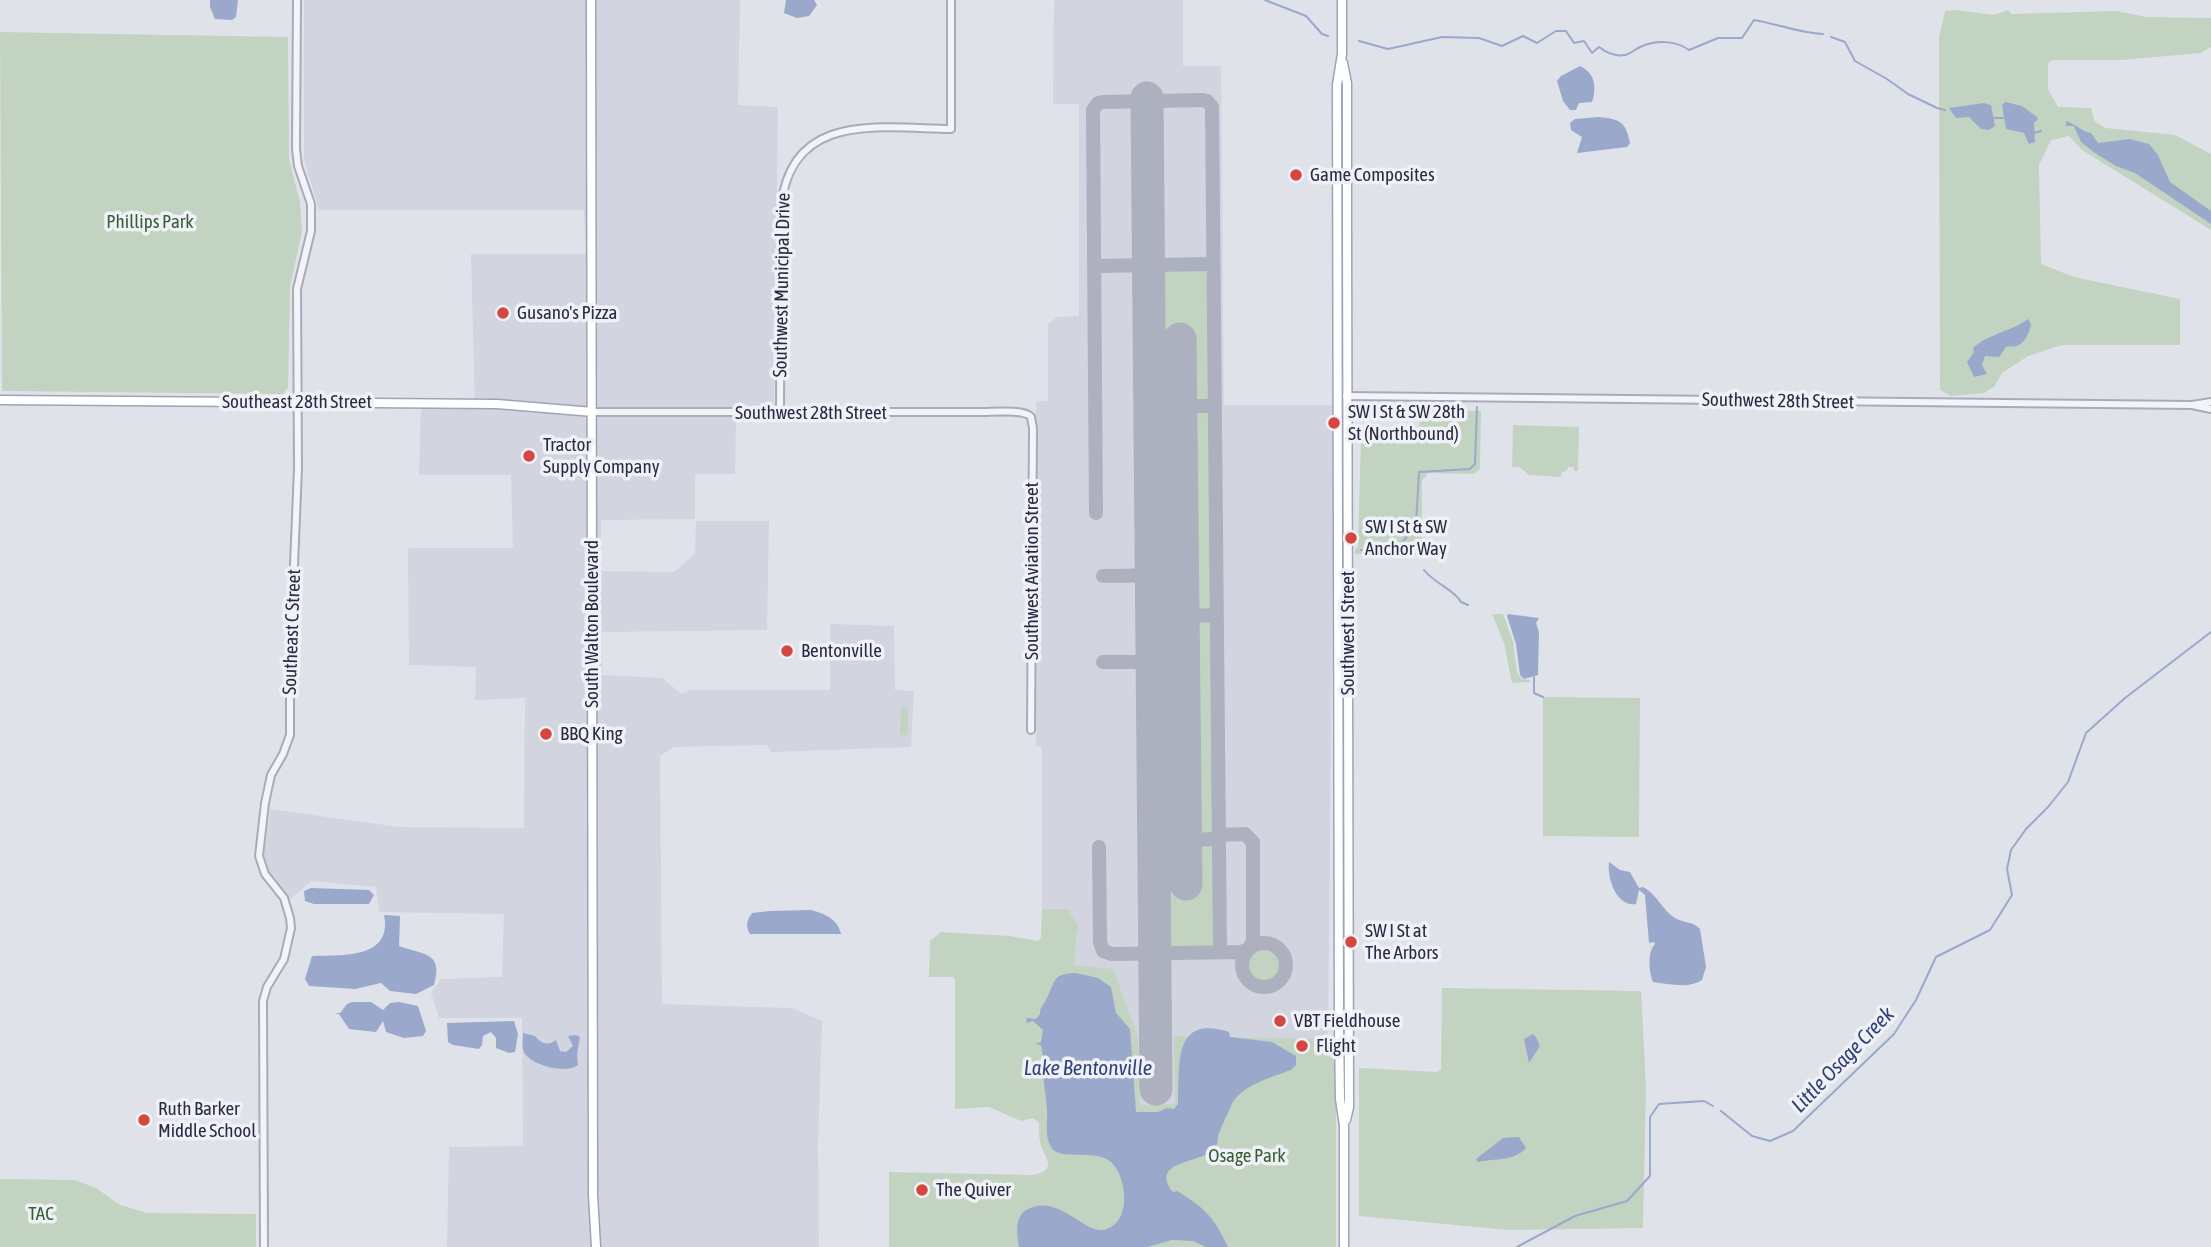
<!DOCTYPE html>
<style>
body{margin:0}
canvas{display:block;background:#e0e2ea}
</style>
<canvas width="2211" height="1247"></canvas>
<script>
const context = document.querySelector('canvas').getContext('2d');
context.lineJoin = 'round';
function paint(path, color) { context.fillStyle = color; context.fill(path, 'evenodd'); }
function stroke(path, color, width, dash) { context.strokeStyle = color; context.lineWidth = width; context.lineCap = dash ? 'butt' : 'round'; context.setLineDash(dash || []); context.stroke(path); }
function label(font, color, halo, rows, align = 'center') {
  context.font = font + ' "Asap Condensed",sans-serif'; context.lineWidth = 7; context.setLineDash([]); context.textBaseline = 'middle'; context.strokeStyle = halo; context.fillStyle = color; for (const [text, x, y, turn = 0] of rows) {
    context.save(); context.translate(x, y); context.rotate((+turn || 0) * Math.PI / 180); context.textAlign = isNaN(turn) ? turn : align; if (halo) context.strokeText(text, 0, 0); context.fillText(text, 0, 0); context.restore();
  }
}
const built = new Path2D(`
 M304,0H740L738,105L778,107L774,417H736L735,474H695V519L601,520V571L674,572L695,554L696,521H769L767,630L602,632V675L663,678L681,694L691,690H830V624L894,626L895,690L914,691L911,747L772,752L766,745L674,747L660,756L662,1004L792,1008L822,1021L818,1145L819,1247H447L449,1147L523,1146L522,1018H439L431,993L441,979L502,977L504,914L379,912L376,887L311,881L289,900L271,878L264,855L270,809L399,827L524,828L525,698L475,700L476,667L409,665L408,548H513L511,475H419L421,409H475L471,254H586L584,210H319L304,159Z
 M1054,0H1183V66H1221L1224,405H1334L1328,1039L1174,1036L1175,1104L1139,1105L1138,1037L1075,966L1076,938L1079,927L1068,909H1042V747L1036,746V402L1048,401V324L1057,317L1079,316V104H1053Z`);
const green = new Path2D(`
 M1956,10L1994,15L2008,10L2011,14L2117,11L2146,17L2211,18V47L2201,53L2121,60H2053L2048,63V89L2058,107L2091,108L2095,122L2106,128L2175,135L2211,154V230L2082,150L2069,136L2051,140L2039,165L2041,264L2074,277L2180,299V345H2062L2028,356L2002,373L1994,387L1984,393L1951,396L1940,390L1939,37L1945,11Z
 M0,32L288,37L289,159L300,202L302,232L290,287L288,387L283,394L2,391Z
 M1187,269L1205,271L1209,295L1216,916L1213,946C1203,949 1178,956 1169,946C1165,941 1164,931 1162,925L1156,282L1159,274L1168,270Z
 M1420,409L1481,411L1480,469L1474,474L1428,473L1422,481V556L1355,554V549L1358,547L1361,435L1419,436Z
 M1513,425L1579,427L1578,471H1574V467H1568L1567,471L1562,472L1561,477L1529,475L1519,467H1512Z
 M1492,614H1503L1513,641L1517,673L1522,679L1530,680L1531,682L1512,683L1504,643Z
 M1543,697L1640,698L1639,837L1543,836Z
 M901,708H908V735H900Z
 M1042,909H1068L1079,927L1076,938L1075,965L1113,969L1138,1037L1140,1105L1175,1104L1174,1036L1336,1039V1247H889V1172L1034,1175C1060,1169 1043,1156 1040,1142C1039,1136 1039,1129 1039,1123L1033,1118L1021,1121L989,1107L955,1109V980L953,977H929L930,941L941,932L1010,936L1038,941L1041,937Z
 M1246 965a18 18 0 1 1 36 0a18 18 0 1 1-36 0Z
 M1442,988L1641,991L1646,1086L1643,1228L1509,1230L1359,1216V1068L1437,1072L1441,1070Z
 M0,1179L75,1180L96,1188L120,1205L147,1213L256,1214V1247H0Z`);
const water = new Path2D(`
 M210,0H238L236,17L232,20L215,19L210,7Z
 M786,0H814L817,5L809,16L797,18L784,13Z
 M1580,66C1595,73 1597,87 1592,102L1579,103L1576,110H1570L1563,101L1557,81L1561,76Z
 M2005,102L2022,106L2037,117L2038,119L2034,123L2035,142L2029,144L2024,133L2006,129L2002,105Z
 M1984,103L1991,105L1995,126L1989,130L1981,129L1969,117L1956,118L1949,108Z
 M1599,117C1620,119 1626,122 1630,143L1627,147L1577,153L1582,137L1571,130L1570,123L1575,119Z
 M2066,121C2076,124 2082,132 2091,133L2098,143L2130,139L2149,144L2158,155L2170,182L2211,211V224L2135,173L2116,166L2095,153L2081,142L2074,126H2066Z
 M2028,319L2031,324C2030,331 2025,344 2016,346C2013,347 2009,346 2006,347L1999,357L1985,356L1982,365L1987,374L1974,377L1967,362L1974,352L1973,348C1990,333 2010,332 2028,319Z
 M1508,614L1539,618L1536,623L1539,632L1538,675L1524,679L1520,675L1516,644L1507,616Z
 M1609,862L1620,870L1630,872L1639,888L1643,887C1657,894 1662,910 1675,918C1683,923 1693,921 1700,929L1706,967L1702,980C1689,989 1669,984 1653,982C1649,972 1647,952 1655,944L1654,942L1649,943L1645,895L1639,890L1636,904C1616,907 1607,878 1609,862Z
 M311,888L369,890L374,895L369,904H314L305,901L304,891Z
 M810,910C824,913 838,919 841,934H750C745,926 747,920 752,913L770,911Z
 M384,915L400,916L399,946C422,955 444,951 434,985L416,994L390,991L381,983L355,989L309,986L305,979L312,956C342,955 393,959 384,915Z
 M1076,973L1098,978L1111,987L1116,1013L1130,1029L1136,1112H1158L1167,1108L1174,1109L1178,1104C1180,1065 1172,1014 1229,1032L1230,1037L1272,1042L1296,1056V1065L1291,1070C1272,1077 1239,1086 1231,1106C1227,1116 1221,1126 1218,1137C1218,1139 1217,1145 1216,1147C1206,1164 1147,1159 1173,1192L1177,1191C1205,1208 1214,1217 1228,1247H1206L1193,1241L1172,1240L1147,1247H1019C1017,1233 1014,1216 1028,1209C1058,1194 1084,1233 1103,1230C1132,1225 1128,1178 1111,1162C1095,1148 1059,1162 1051,1147C1044,1135 1048,1122 1047,1109C1046,1097 1044,1084 1043,1072L1036,1069L1035,1066L1044,1061L1041,1045L1035,1044L1041,1042L1043,1030L1033,1021L1027,1023L1026,1018L1036,1019L1040,1014C1040,1006 1044,1005 1047,998C1056,980 1052,974 1076,973Z
 M352,1002H371L383,1010L390,1003L399,1002L418,1006L426,1031L423,1036L404,1038L386,1032L383,1021L376,1032L349,1029L339,1014L334,1013H340L347,1004Z
 M514,1021L518,1034L515,1052L509,1053L496,1048V1038L491,1032L483,1036L482,1045L479,1049L453,1045L448,1042L447,1023Z
 M523,1033L535,1036C541,1044 548,1046 556,1040L560,1051L566,1052L573,1046L568,1036L576,1035L580,1037L577,1054L578,1065C566,1074 535,1066 526,1055C521,1050 523,1040 523,1033Z
 M1533,1034L1536,1037L1540,1046L1529,1063L1524,1039Z
 M1519,1137L1526,1148C1513,1162 1495,1158 1478,1162L1476,1159L1503,1138Z`);
const stream = new Path2D(`
 M1265,0L1306,16L1322,34L1328,36
 M1831,37L1845,42L1855,61L1887,79L1908,94L1937,108L1945,110
 M1359,41L1388,49L1442,37L1479,38L1502,46L1523,36L1537,43L1556,31H1566L1574,43L1584,41L1592,53L1599,47C1605,52 1616,57 1625,55C1630,54 1636,49 1640,47C1656,40 1675,40 1689,50L1718,38H1742L1754,20C1778,24 1799,33 1823,34
 M1991,118H2003
 M2034,133L2041,131
 M1361,550L1397,551C1402,540 1411,534 1416,523L1419,472L1470,469L1475,464L1477,407
 M1424,570C1435,584 1455,590 1461,602L1468,605
 M1534,677V693L1543,697
 M1721,1111L1752,1136L1770,1141L1793,1131L1894,1034L1916,1000L1936,957L1990,930L2012,895L2007,869L2011,850L2026,829L2048,807L2068,782L2086,733L2125,698L2211,632
 M1517,1247L1575,1216L1627,1201L1650,1176V1117L1659,1104L1704,1101L1713,1106`);
const taxiway = new Path2D(`
 M1094,266L1213,264
 M1181,406H1215
 M1096,513L1093,110L1098,103L1103,102L1203,100L1207,101L1212,107L1220,952
 M1103,576L1183,575
 M1183,616L1217,615
 M1103,662H1152
 M1185,840L1219,839
 M1099,847L1100,942L1103,951L1112,954L1241,952L1249,949L1253,941V842L1245,834L1219,835
 M1242 965a22 22 0 1 1 44 0a22 22 0 1 1-44 0Z`);
const runway = new Path2D(`
 M1147,98L1156,1089
 M1180,339L1186,884`);
const minor = new Path2D(`
 M1346,396L2192,405L2211,402
 M2192,405L2211,409
 M593,412H984C993,412 1025,409 1031,417C1031,417 1033,428 1033,429L1031,730
 M780,413L781,207C791,111 879,128 951,129V0
 M264,1247L263,1001L267,987L284,959L291,928L290,918L284,898L265,874L259,856L265,803L271,775L283,754L290,735V661L298,468L297,289L311,231V204L298,166L296,149L297,0`);
const major = new Path2D(`
 M591,0L593,1195L596,1247
 M1342,0V54L1337,85L1339,1027L1340,1099L1344,1126V1247
 M1343,63L1347,83V227L1349,1107L1346,1120
 M0,400L497,404L593,412`);
const markers = [
 [1296,175,7,"#d34740"],
 [503,313,7,"#d34740"],
 [1334,423,7,"#d34740"],
 [529,456,7,"#d34740"],
 [1351,538,7,"#d34740"],
 [787,651,7,"#d34740"],
 [546,734,7,"#d34740"],
 [1351,942,7,"#d34740"],
 [1280,1021,7,"#d34740"],
 [1302,1046,7,"#d34740"],
 [144,1120,7,"#d34740"],
 [922,1190,7,"#d34740"]
];
const poiNames = [
 ["Game Composites",1310,175],
 ["Gusano's Pizza",517,313],
 ["SW I St & SW 28th",1348,412],
 ["St (Northbound)",1348,434],
 ["Tractor",543,445],
 ["Supply Company",543,467],
 ["SW I St & SW",1365,527],
 ["Anchor Way",1365,549],
 ["Bentonville",801,651],
 ["BBQ King",560,734],
 ["SW I St at",1365,931],
 ["The Arbors",1365,953],
 ["VBT Fieldhouse",1294,1021],
 ["Flight",1316,1046],
 ["Ruth Barker",158,1109],
 ["Middle School",158,1131],
 ["The Quiver",936,1190]
];
const parkNames = [
 ["Phillips Park",150,222],
 ["Osage Park",1247,1156],
 ["TAC",41,1214]
];
const streetNames = [
 ["Southwest Municipal Drive",782,285,-89],
 ["Southwest 28th Street",1778,401,1],
 ["Southeast 28th Street",297,402],
 ["Southwest 28th Street",811,413],
 ["Southwest Aviation Street",1032,571,-90],
 ["South Walton Boulevard",592,624,-90],
 ["Southeast C Street",292,632,-88],
 ["Southwest I Street",1348,633,-90]
];
const waterNames = [
 ["Little Osage Creek",1843,1060,-46],
 ["Lake Bentonville",1088,1068]
];
paint(built, '#d2d4df');
paint(green, '#c2d4c1');
paint(water, '#9aa8cb');
stroke(stream, '#9aa8cb', 2);
stroke(taxiway, '#acb0bf', 14);
stroke(runway, '#acb0bf', 33);
stroke(minor, '#a9abb8', 10);
stroke(major, '#9fa3b6', 11);
stroke(minor, '#f3f4f8', 6);
stroke(major, '#fff', 8);
for (const [x, y, r, color] of markers) { const dot = new Path2D(); dot.arc(x, y, r, 0, 2 * Math.PI); context.fillStyle = color; context.fill(dot); stroke(dot, '#f0f1f7', 2.5); }
label('19px', '#282c42', '#f0f1f7', poiNames, 'left');
label('19px', '#355e35', '#f0f1f7', parkNames);
label('19px', '#282c42', '#f0f1f7', streetNames);
label('italic 21px', '#304277', '#f0f1f7', waterNames);
</script>
